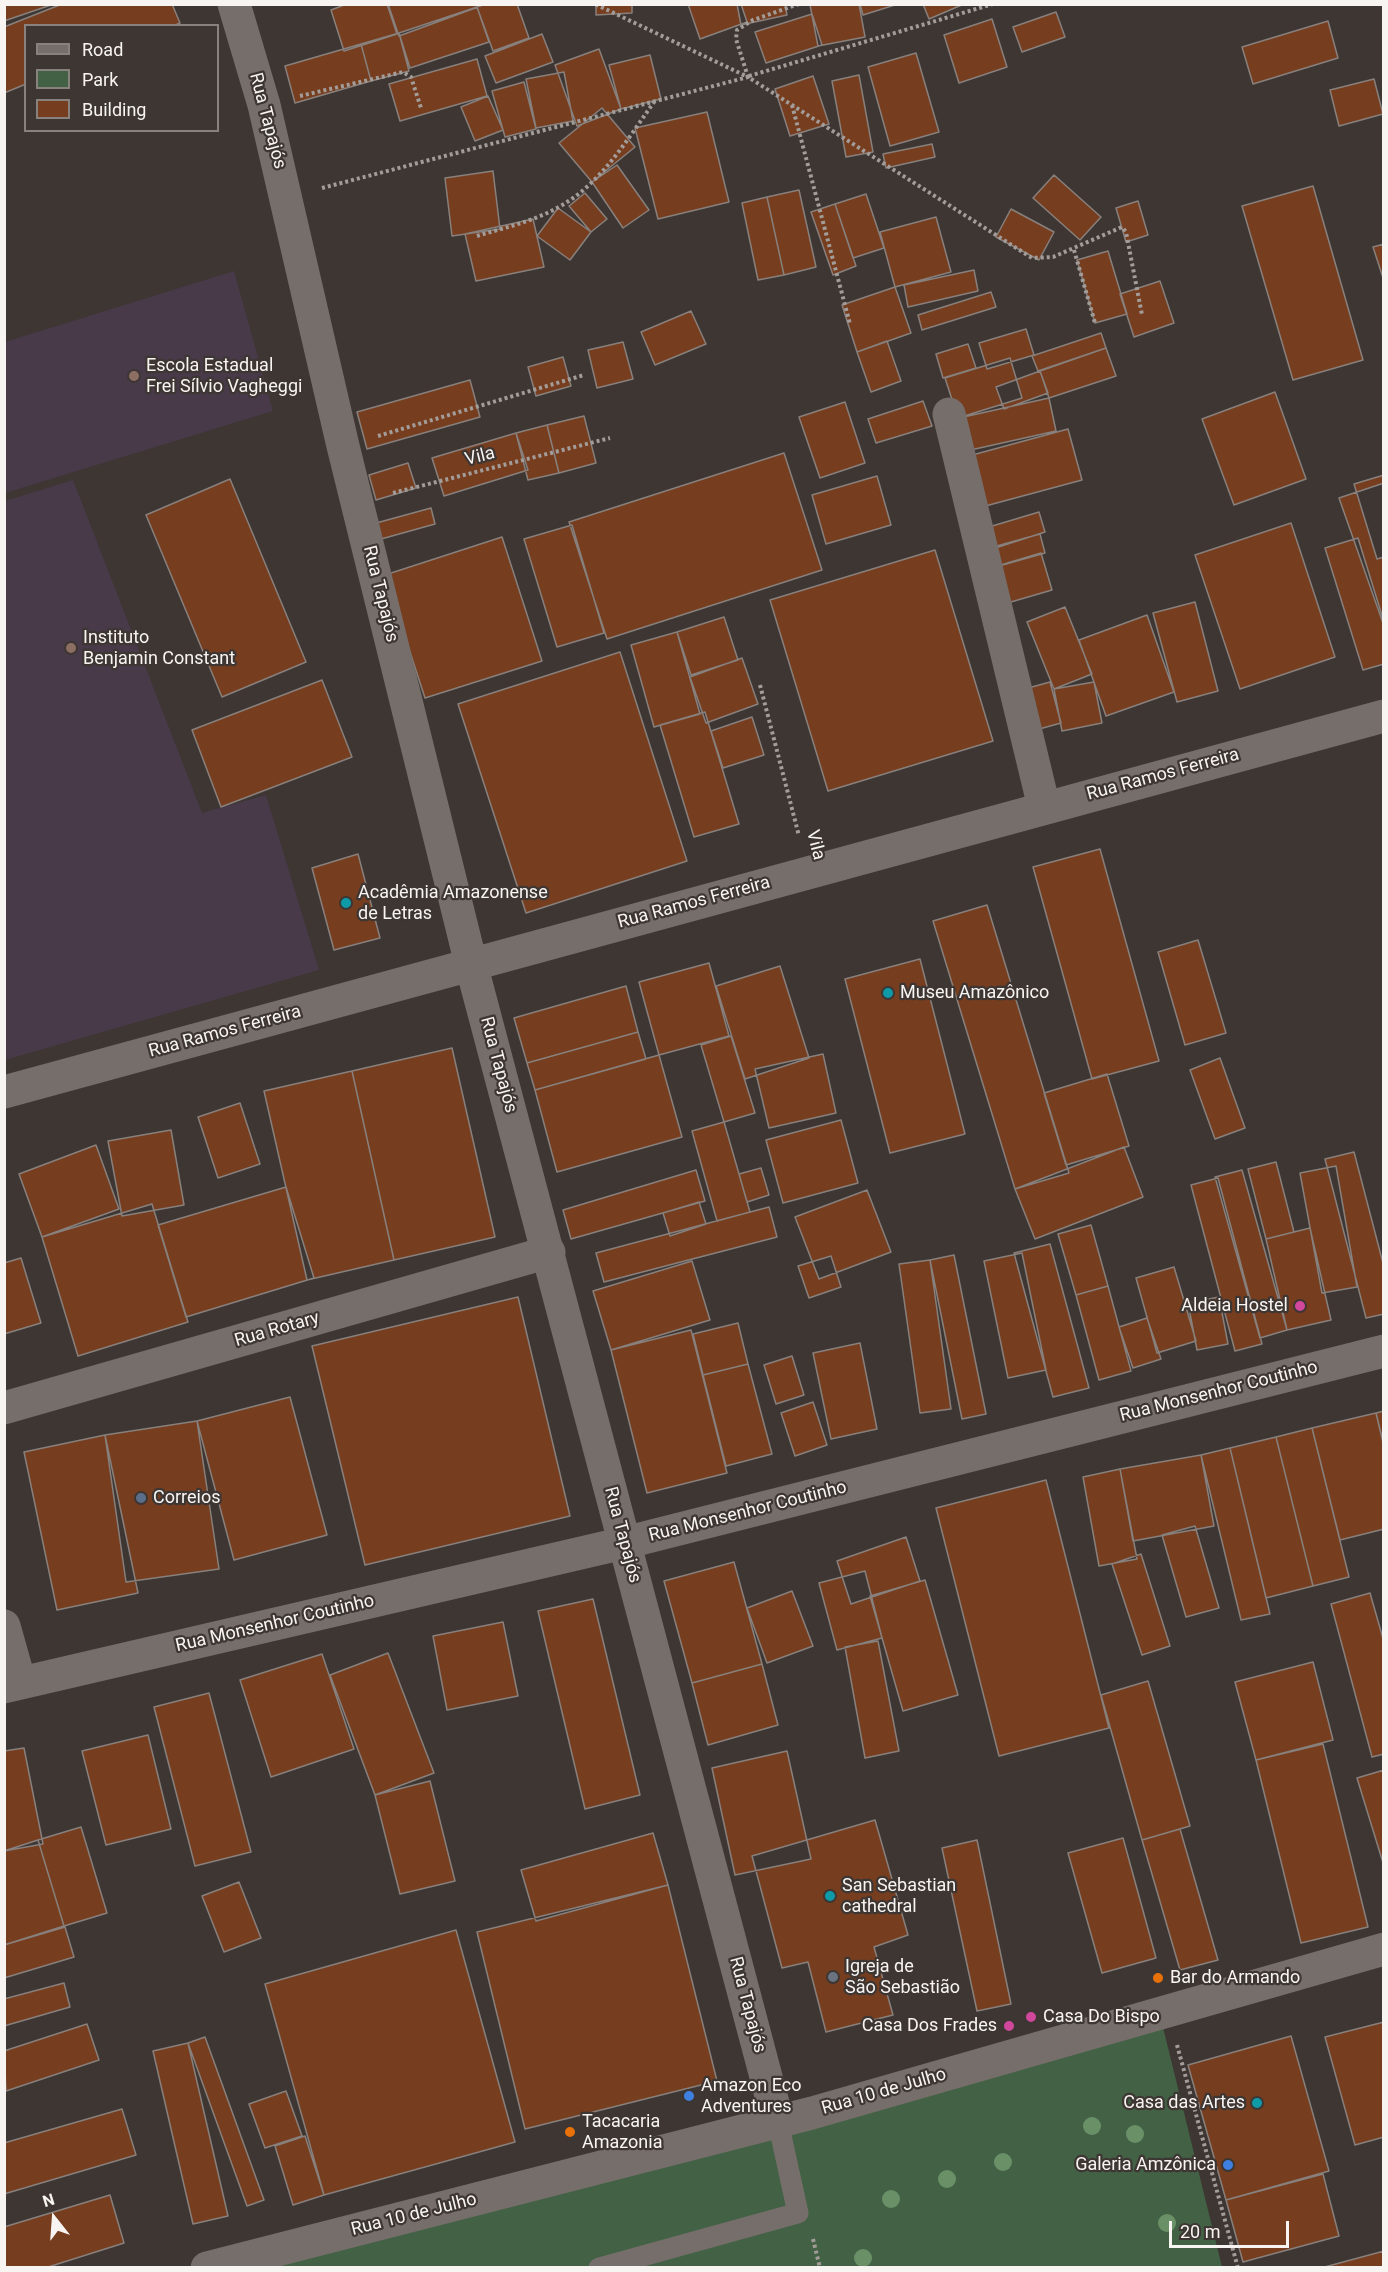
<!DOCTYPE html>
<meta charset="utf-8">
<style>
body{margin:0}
#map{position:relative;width:1388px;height:2272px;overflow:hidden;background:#3d3633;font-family:Roboto,sans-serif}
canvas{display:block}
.frame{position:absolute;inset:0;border:6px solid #f8f4f1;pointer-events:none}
.legend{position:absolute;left:24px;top:24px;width:195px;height:108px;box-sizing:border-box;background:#3d3633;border:2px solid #88827f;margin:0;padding:8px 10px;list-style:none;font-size:18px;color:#f8f4f1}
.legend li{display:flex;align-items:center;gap:12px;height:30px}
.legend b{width:30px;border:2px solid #88827f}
.north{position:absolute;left:24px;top:2188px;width:60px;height:60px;-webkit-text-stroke:4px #3d3633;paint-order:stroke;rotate:343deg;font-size:16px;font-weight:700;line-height:24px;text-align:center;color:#f8f4f1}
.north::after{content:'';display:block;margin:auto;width:21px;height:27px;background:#f8f4f1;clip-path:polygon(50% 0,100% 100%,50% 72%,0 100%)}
.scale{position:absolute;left:1169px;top:2221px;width:120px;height:27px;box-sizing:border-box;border:3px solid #f8f4f1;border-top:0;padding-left:8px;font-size:18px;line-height:21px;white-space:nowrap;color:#f8f4f1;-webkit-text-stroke:4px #3d3633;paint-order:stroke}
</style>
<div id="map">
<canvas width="1388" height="2272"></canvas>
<div class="frame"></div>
<ul class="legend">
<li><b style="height:8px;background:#766e6a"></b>Road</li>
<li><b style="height:16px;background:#426145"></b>Park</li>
<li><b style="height:16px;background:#773d1f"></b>Building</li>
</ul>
<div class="north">N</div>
<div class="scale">20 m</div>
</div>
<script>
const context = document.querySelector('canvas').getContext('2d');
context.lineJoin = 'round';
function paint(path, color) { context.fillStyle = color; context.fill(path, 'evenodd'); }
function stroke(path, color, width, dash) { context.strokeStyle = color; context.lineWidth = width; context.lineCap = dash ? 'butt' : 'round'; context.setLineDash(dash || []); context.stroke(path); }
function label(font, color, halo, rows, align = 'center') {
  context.font = font + ' Roboto,sans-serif'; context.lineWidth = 4.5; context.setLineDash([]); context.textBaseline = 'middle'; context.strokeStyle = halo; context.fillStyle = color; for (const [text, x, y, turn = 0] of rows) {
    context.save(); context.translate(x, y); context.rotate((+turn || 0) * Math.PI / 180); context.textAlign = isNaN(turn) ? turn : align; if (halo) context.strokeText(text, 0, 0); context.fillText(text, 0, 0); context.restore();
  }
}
const education = new Path2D(`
 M234,271L273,411L5,493V342Z
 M73,480L202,813L266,795L319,970L5,1060V501Z`);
const green = new Path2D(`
 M1159,2011L1222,2267L273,2268Z`);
const building = new Path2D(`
 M4,4H54L4,21Z
 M62,4H172L180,23L173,26H26V84L4,93V27Z
 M347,4H387L397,34L344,51L331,10Z
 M388,4H477L478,7L399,36Z
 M486,4H517L529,38L493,51L477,7Z
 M596,4H632V13L596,15Z
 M688,4H741L747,22L700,39Z
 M737,4H785L787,15L741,25Z
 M859,4L865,37L818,46L810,5Z
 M860,4H898L863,15Z
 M923,4H964L929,19Z
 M477,7L489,42L410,68L399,33Z
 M1056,12L1065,37L1022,52L1013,27Z
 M812,14L822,45L766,63L755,32Z
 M992,19L1007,67L959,83L944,35Z
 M1328,21L1338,58L1253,84L1242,47Z
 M399,33L409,71L371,81L361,44Z
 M542,34L553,62L496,83L485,56Z
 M361,44L371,81L295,103L285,66Z
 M599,49L621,109L577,126L555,65Z
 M916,53L939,132L890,146L868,67Z
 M650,55L661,99L621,109L609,65Z
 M477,59L487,96L400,121L389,84Z
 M564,72L573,121L536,128L526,79Z
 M859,75L873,152L846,157L832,81Z
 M813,76L829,124L790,136L775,89Z
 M1374,79L1383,114L1339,126L1330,90Z
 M524,82L536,129L505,137L492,91Z
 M488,96L503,130L475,141L461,107Z
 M602,108L635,147L592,182L559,143Z
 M707,112L729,202L658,219L635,128Z
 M932,144L935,157L886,168L883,154Z
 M617,165L649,210L623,228L592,182Z
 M493,171L500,229L452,236L445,178Z
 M1054,175L1101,217L1080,240L1033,198Z
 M1313,186L1363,360L1293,380L1242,206Z
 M799,190L816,267L784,275L767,197Z
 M585,193L607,219L591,232L569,206Z
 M866,194L884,248L853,258L835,204Z
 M767,197L784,275L758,280L742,203Z
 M1138,201L1148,235L1126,242L1116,208Z
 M835,204L856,266L833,275L811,212Z
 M558,208L591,232L570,260L537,236Z
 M1011,209L1054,232L1039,260L996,237Z
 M936,217L951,272L895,287L880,232Z
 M533,219L544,267L476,281L465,234Z
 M1384,244V281L1373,247Z
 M1108,251L1127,314L1095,323L1077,260Z
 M974,270L978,291L908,307L904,285Z
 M1160,281L1174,323L1134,337L1120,294Z
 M895,287L911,333L857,352L842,305Z
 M991,292L996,307L922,330L918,315Z
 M691,311L706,344L655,365L641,332Z
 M1026,329L1034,355L987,369L979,343Z
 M1101,333L1106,348L1038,371L1032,356Z
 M887,341L901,381L871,392L857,352Z
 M623,342L633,379L597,388L588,350Z
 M968,344L976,368L943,378L936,354Z
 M1106,348L1116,376L1049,398L1040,371Z
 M563,357L571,386L536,396L528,367Z
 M1010,358L1022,398L958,418L945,378Z
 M1040,371L1048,393L1004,409L996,387Z
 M470,380L480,417L367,449L357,412Z
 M1275,392L1306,479L1234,505L1202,419Z
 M1049,398L1056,431L966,451L959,418Z
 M923,401L932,426L876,443L868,419Z
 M845,402L865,463L820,478L799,417Z
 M584,416L596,463L559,473L547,425Z
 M547,425L559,473L528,480L516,433Z
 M1068,429L1082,480L978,508L965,457Z
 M516,433L528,470L444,496L432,458Z
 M784,453L822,570L607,639L569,522Z
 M408,463L416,488L376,500L369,475Z
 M1384,475V557L1377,559L1354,484Z
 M877,476L891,525L826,544L812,495Z
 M230,479L306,662L222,697L146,515Z
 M1384,483V626L1339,498Z
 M431,508L435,524L374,541L369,525Z
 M1039,512L1045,532L986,551L979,530Z
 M1291,523L1335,657L1240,689L1195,555Z
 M572,525L604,633L557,647L524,539Z
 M1040,534L1045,553L992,568L986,549Z
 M502,537L542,661L425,698L385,575Z
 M1358,538L1384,622V664L1363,670L1325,548Z
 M935,550L993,741L828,791L770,600Z
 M1041,553L1052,590L1004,604L994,567Z
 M1195,602L1218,691L1177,702L1153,613Z
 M1065,607L1092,674L1054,689L1027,622Z
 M1147,615L1174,692L1106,716L1079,640Z
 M724,617L738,660L691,675L677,632Z
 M677,632L700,714L654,727L631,645Z
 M620,652L687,861L526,913L458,704Z
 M742,658L758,704L706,723L690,677Z
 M322,680L352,757L221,807L192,730Z
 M1050,682L1061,723L1032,731L1021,690Z
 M1094,682L1102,723L1062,731L1054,689Z
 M705,712L739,824L694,837L660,725Z
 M752,717L764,755L723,768L711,731Z
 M1100,849L1159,1061L1092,1079L1033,867Z
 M358,854L380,938L334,950L312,868Z
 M987,905L1069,1173L1015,1189L933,921Z
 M1198,940L1226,1033L1185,1045L1158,952Z
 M920,959L965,1134L890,1153L845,979Z
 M709,963L729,1036L659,1055L639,982Z
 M780,966L809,1058L745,1079L716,986Z
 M626,986L638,1032L527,1063L514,1018Z
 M638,1032L646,1059L535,1090L527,1063Z
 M731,1036L755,1113L724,1122L701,1045Z
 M452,1048L495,1237L394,1260L352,1071Z
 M823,1054L836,1113L769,1128L755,1069Z
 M659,1055L682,1137L557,1172L535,1090Z
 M1220,1058L1245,1128L1215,1139L1190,1070Z
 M352,1071L394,1260L307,1280L264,1091Z
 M1107,1074L1129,1146L1066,1165L1044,1093Z
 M240,1103L260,1164L218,1178L198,1117Z
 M841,1120L858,1183L783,1203L766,1140Z
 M724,1122L750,1212L717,1221L692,1131Z
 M171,1130L184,1205L122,1216L108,1141Z
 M96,1145L119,1209L42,1237L19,1174Z
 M1124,1147L1143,1197L1035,1239L1015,1189Z
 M1354,1152L1384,1267V1314L1366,1318L1325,1159Z
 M1276,1162L1294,1232L1266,1239L1248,1169Z
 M1336,1166L1357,1287L1322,1293L1300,1173Z
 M761,1168L769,1195L747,1202L739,1174Z
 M696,1170L705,1201L571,1239L563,1210Z
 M1242,1170L1287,1330L1260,1338L1215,1177Z
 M1218,1178L1262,1344L1235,1351L1191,1185Z
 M286,1187L314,1278L186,1317L158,1225Z
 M867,1190L891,1252L819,1279L795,1217Z
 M699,1202L706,1224L670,1236L663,1213Z
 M152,1204L188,1322L78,1356L42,1237Z
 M769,1207L777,1237L604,1282L596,1253Z
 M1091,1225L1108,1286L1076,1295L1058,1234Z
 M1310,1228L1331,1320L1287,1330L1266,1239Z
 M1050,1244L1089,1388L1053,1397L1014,1253Z
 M1022,1253L1046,1370L1008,1378L984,1261Z
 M954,1255L986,1414L962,1419L930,1260Z
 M831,1256L841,1287L809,1298L798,1266Z
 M21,1258L41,1323L4,1334V1263Z
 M930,1260L951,1409L920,1413L899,1264Z
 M692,1261L710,1320L611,1350L593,1291Z
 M1174,1267L1196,1341L1157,1353L1136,1278Z
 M1108,1286L1131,1371L1099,1380L1076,1295Z
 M518,1297L570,1516L365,1565L312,1346Z
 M1219,1297L1228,1344L1197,1350L1188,1303Z
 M1147,1318L1161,1359L1133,1368L1119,1327Z
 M738,1323L748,1364L703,1375L693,1334Z
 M691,1330L727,1473L647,1493L611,1350Z
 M860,1343L877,1429L831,1439L813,1353Z
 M792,1356L804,1395L776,1404L764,1365Z
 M748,1364L772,1454L726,1466L703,1375Z
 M290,1397L327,1535L234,1560L197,1421Z
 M813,1402L827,1445L795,1456L781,1413Z
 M1384,1411V1447L1376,1413Z
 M1376,1413L1384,1445V1529L1340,1540L1312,1428Z
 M197,1421L219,1569L126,1582L105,1435Z
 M1312,1428L1349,1577L1313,1586L1276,1437Z
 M105,1435L138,1593L57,1610L24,1452Z
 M1276,1437L1313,1586L1266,1598L1230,1448Z
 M1230,1448L1270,1614L1241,1620L1201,1455Z
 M1201,1455L1214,1526L1133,1541L1120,1469Z
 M1120,1469L1137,1559L1099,1566L1083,1477Z
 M1046,1480L1109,1728L999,1756L936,1508Z
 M1195,1526L1219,1608L1186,1617L1162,1535Z
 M906,1537L920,1581L851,1604L837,1561Z
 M1141,1554L1170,1646L1142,1655L1112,1564Z
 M734,1562L762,1664L692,1683L664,1581Z
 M865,1571L882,1638L837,1650L819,1583Z
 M925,1580L958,1695L903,1711L870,1596Z
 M792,1591L813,1646L767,1663L747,1608Z
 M1370,1593L1384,1642V1754L1372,1757L1331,1604Z
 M593,1599L640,1795L585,1809L538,1611Z
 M503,1622L518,1696L447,1710L433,1636Z
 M878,1641L899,1751L865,1758L845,1647Z
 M388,1653L434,1773L375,1795L330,1675Z
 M322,1654L354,1749L271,1777L240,1680Z
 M1313,1662L1333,1740L1256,1760L1235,1682Z
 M762,1664L778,1725L708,1745L692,1683Z
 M1148,1681L1190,1826L1142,1840L1101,1695Z
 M209,1693L251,1852L195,1866L154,1707Z
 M148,1735L171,1829L106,1845L82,1751Z
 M1323,1744L1368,1927L1301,1943L1256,1760Z
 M24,1748L43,1844L4,1851V1751Z
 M787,1751L811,1859L735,1875L712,1768Z
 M1384,1770V1866L1357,1778Z
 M430,1781L455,1881L400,1894L375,1795Z
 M875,1820L908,1935L874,1947L893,2015L826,2032L808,1962L782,1968L752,1856Z
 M81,1827L107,1913L64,1926L38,1840Z
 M1180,1829L1218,1960L1180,1970L1142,1840Z
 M653,1833L668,1885L536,1921L521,1870Z
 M1123,1838L1156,1958L1102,1973L1068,1853Z
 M38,1840L64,1926L4,1945V1851Z
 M977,1840L1011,2004L977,2011L942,1848Z
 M239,1882L261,1938L224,1952L202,1896Z
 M668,1885L717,2081L525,2129L477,1932Z
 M65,1927L74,1957L4,1978V1945Z
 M456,1930L515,2142L324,2195L265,1984Z
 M64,1983L70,2007L4,2026V1999Z
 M1384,2022V2137L1355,2145L1325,2037Z
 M87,2024L99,2060L6,2091L4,2051Z
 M1291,2036L1329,2171L1226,2200L1188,2065Z
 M205,2037L264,2200L247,2206L188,2043Z
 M188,2043L228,2216L193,2224L153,2051Z
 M286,2091L302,2136L265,2148L249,2104Z
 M122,2109L136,2155L4,2194V2143Z
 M305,2136L324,2195L293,2205L275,2146Z
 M1323,2174L1339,2236L1243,2262L1226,2200Z
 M110,2195L124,2243L45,2268H4V2227Z
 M1384,2251V2268H1321Z`);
const path = new Path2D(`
 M799,4L753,20L737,30L736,39L748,77L1032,258L1053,257L1122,227L1126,232L1142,315
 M749,76L993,4
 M300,96L403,72L411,77L421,108
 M792,105L850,324
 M322,188L748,77L595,4
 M477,236C503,228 531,222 555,209C599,187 627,140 654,102
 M1074,250L1095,323
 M378,436L584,375
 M393,493L610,438
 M760,685L799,836
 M1177,2045L1238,2268
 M813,2239L820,2268`);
const service = new Path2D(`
 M599,2268L798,2213L778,2122`);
const minor = new Path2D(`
 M949,414L1044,807
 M4,1408L549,1252
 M4,1626L20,1683
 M4,1687L624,1543L1384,1351`);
const tertiary = new Path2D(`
 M234,4L264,105L343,446L471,964L778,2122
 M4,1092L1384,716
 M207,2268L812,2113L1384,1949`);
const trees = [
 [1092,2126],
 [1135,2134],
 [1003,2162],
 [947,2179],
 [891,2199],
 [1167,2223],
 [863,2258]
];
const markers = [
 [134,376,6,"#8d6e63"],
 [71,648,6,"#8d6e63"],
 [346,903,6,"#0f9aa8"],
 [888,993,6,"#0f9aa8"],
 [1300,1306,6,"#d1479c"],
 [141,1498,6,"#5c6f8a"],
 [830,1896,6,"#0f9aa8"],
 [833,1977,6,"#6b7280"],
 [1158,1978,6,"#e8710a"],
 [1031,2017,6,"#d1479c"],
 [1009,2026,6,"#d1479c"],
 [689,2096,6,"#3f7fe0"],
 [1257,2103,6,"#0f9aa8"],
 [570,2132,6,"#e8710a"],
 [1228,2165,6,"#3f7fe0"]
];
const streetNames = [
 ["Rua Tapajós",267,121,75],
 ["Vila",480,457,-14],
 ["Rua Tapajós",380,594,76],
 ["Rua Ramos Ferreira",1163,775,-15],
 ["Vila",815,845,76],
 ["Rua Ramos Ferreira",694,903,-15],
 ["Rua Ramos Ferreira",225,1032,-15],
 ["Rua Tapajós",498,1065,75],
 ["Rua Rotary",277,1330,-16],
 ["Rua Monsenhor Coutinho",1219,1392,-14],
 ["Rua Monsenhor Coutinho",748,1512,-14],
 ["Rua Tapajós",622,1535,75],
 ["Rua Monsenhor Coutinho",275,1624,-13],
 ["Rua Tapajós",747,2005,75],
 ["Rua 10 de Julho",884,2092,-16],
 ["Rua 10 de Julho",414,2215,-14]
];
const poiNames = [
 ["Escola Estadual",146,366],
 ["Frei Sílvio Vagheggi",146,387],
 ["Instituto",83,638],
 ["Benjamin Constant",83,659],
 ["Acadêmia Amazonense",358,893],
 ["de Letras",358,914],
 ["Museu Amazônico",900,993],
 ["Aldeia Hostel",1288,1306,"right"],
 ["Correios",153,1498],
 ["San Sebastian",842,1886],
 ["cathedral",842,1907],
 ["Igreja de",845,1967],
 ["São Sebastião",845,1988],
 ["Bar do Armando",1170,1978],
 ["Casa Do Bispo",1043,2017],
 ["Casa Dos Frades",997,2026,"right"],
 ["Amazon Eco",701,2086],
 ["Adventures",701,2107],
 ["Casa das Artes",1245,2103,"right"],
 ["Tacacaria",582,2122],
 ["Amazonia",582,2143],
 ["Galeria Amzônica",1216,2165,"right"]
];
paint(education, '#483a49');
paint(green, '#426145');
paint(building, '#773d1f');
stroke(building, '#88807c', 1.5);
stroke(path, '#a39d9a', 4, [3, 3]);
stroke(service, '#766e6a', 21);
stroke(minor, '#766e6a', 33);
stroke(tertiary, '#766e6a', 33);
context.fillStyle = '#6a9068';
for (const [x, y] of trees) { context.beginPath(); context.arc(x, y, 9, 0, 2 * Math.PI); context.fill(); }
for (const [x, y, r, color] of markers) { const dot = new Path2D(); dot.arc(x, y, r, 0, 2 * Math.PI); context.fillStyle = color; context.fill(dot); stroke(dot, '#3d3633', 2); }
label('18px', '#f8f4f1', '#3d3633', streetNames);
label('18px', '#f8f4f1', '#3d3633', poiNames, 'left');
</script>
